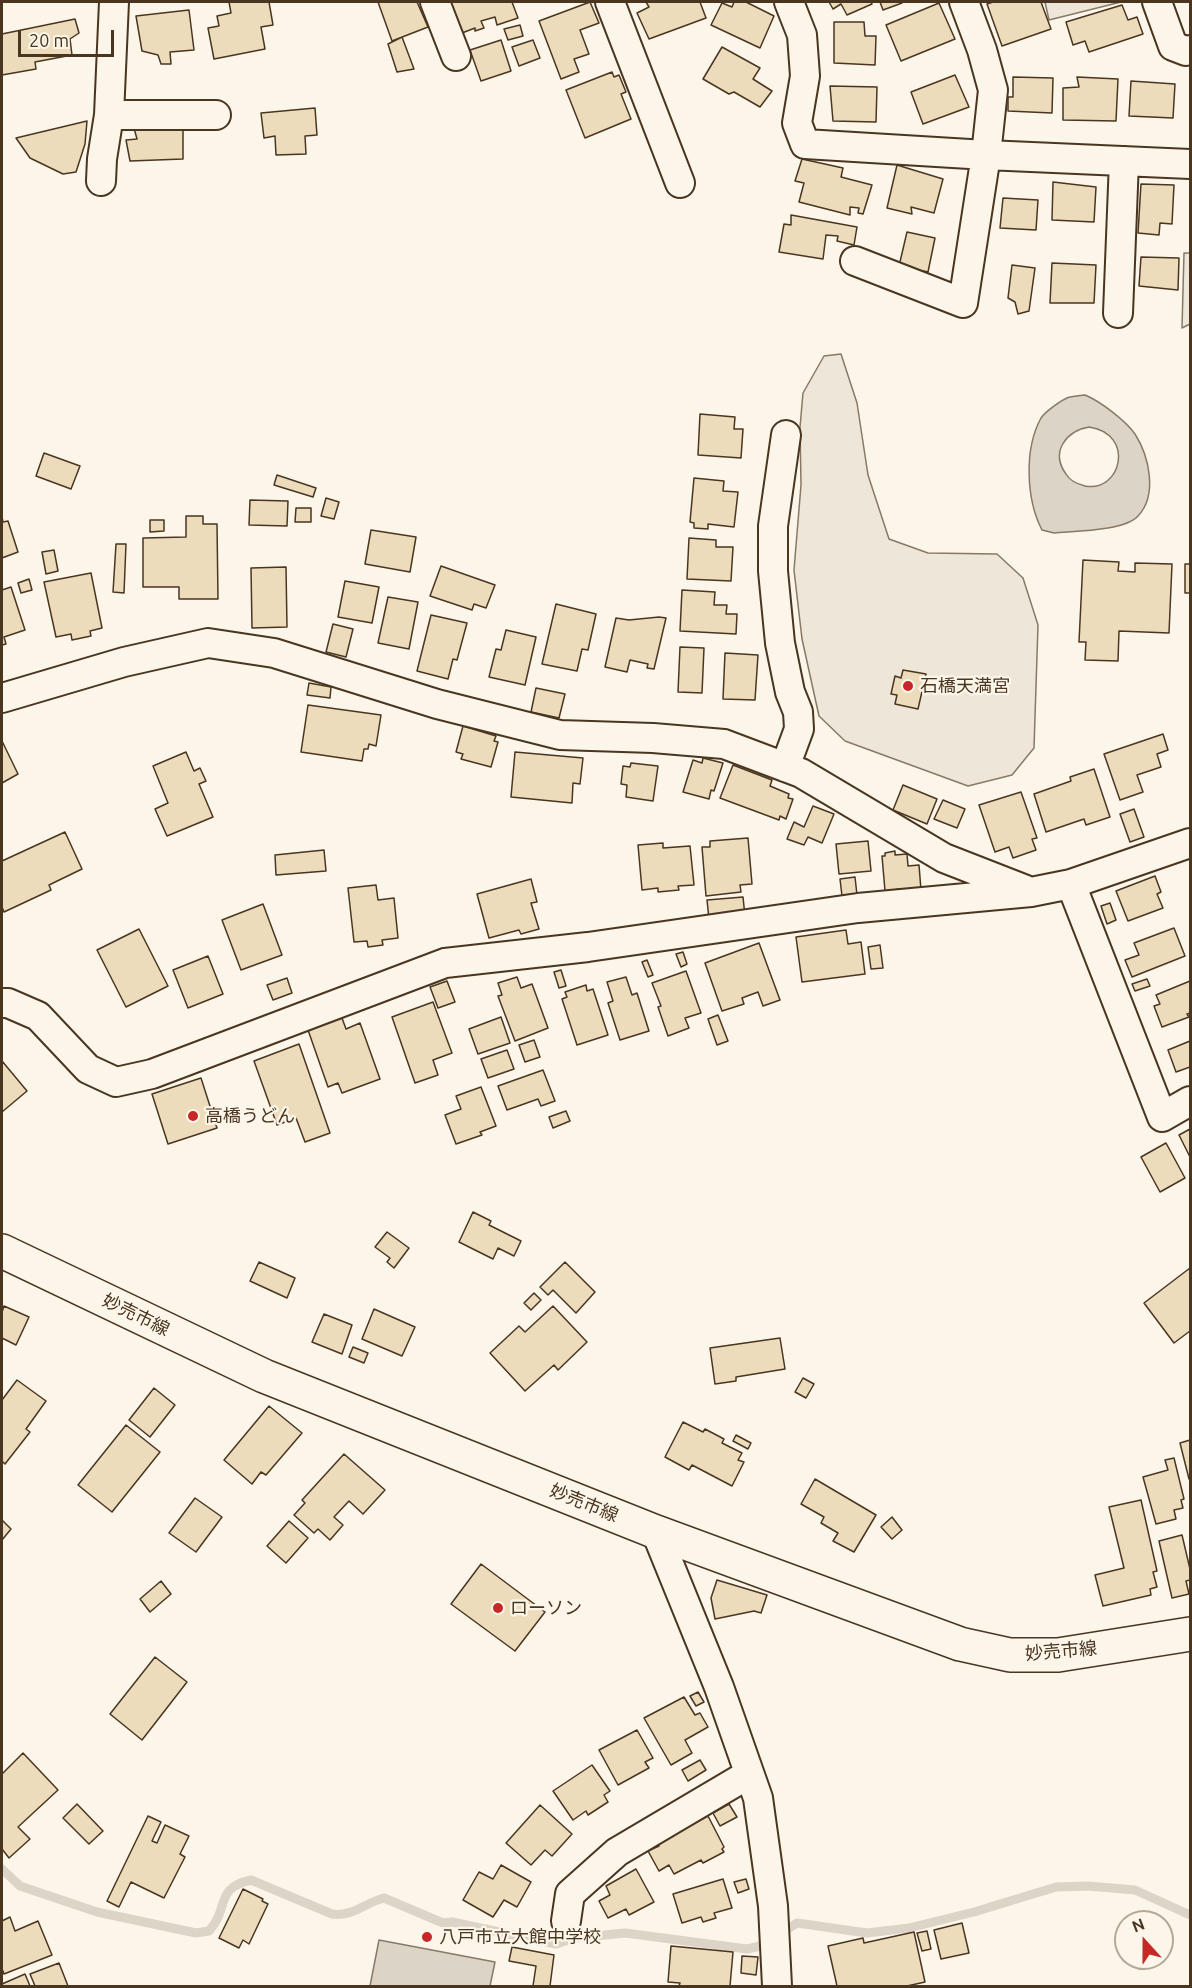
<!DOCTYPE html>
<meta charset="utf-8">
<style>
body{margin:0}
#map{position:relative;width:1192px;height:1988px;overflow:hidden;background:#fbf6e9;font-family:Ubuntu,sans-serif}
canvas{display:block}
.frame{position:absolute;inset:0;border:3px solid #4a3520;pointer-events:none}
.north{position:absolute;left:1114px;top:1910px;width:60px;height:60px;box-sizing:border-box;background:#fbf6e9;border:2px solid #b4a999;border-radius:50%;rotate:339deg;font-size:16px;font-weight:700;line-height:24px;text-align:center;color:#4a3520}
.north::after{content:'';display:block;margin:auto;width:21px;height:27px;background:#c62828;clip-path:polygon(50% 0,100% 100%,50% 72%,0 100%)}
.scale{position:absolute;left:18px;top:30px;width:96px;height:27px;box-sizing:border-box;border:3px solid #4a3520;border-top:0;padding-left:8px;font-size:18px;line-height:21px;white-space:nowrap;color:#4a3520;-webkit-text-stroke:4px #fbf6e9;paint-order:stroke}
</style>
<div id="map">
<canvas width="1192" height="1988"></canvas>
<div class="frame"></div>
<div class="north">N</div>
<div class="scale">20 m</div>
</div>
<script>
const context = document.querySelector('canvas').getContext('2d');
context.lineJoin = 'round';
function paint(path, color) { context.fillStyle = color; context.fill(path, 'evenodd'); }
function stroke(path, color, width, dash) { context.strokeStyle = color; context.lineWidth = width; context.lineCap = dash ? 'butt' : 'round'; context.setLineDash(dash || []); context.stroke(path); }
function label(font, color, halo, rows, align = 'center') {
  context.font = font + ' Ubuntu,"Noto Sans JP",sans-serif'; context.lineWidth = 4.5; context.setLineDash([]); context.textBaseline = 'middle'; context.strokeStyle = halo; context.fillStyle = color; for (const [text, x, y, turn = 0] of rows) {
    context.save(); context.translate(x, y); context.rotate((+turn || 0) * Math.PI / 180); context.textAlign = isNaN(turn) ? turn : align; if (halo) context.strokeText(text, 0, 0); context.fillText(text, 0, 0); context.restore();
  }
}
const green = new Path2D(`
 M1045,2H1121L1049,20Z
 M1184,253H1190V324L1182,328Z
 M841,354L857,403L868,475L889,539L928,553L997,554L1023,578L1038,625L1034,748L1012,775L968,786L845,741L819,716L802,639L794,570L801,485L800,427L803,393L824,356Z`);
const water = new Path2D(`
 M1085,395C1100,401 1126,421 1135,434C1149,456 1158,495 1138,516C1125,531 1074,531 1054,533L1042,530C1026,499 1024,449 1041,418C1045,412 1060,401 1067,398C1072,396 1079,396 1085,395ZM1089,427C1136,434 1121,493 1085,486C1077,484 1070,481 1066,474C1050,452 1066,431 1089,427Z
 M379,1940L495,1962L490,1986H370Z`);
const stream = new Path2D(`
 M2,1869L20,1886L97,1912L196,1933L209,1931C230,1908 214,1888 251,1880L332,1914C353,1917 364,1903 384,1898L443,1923L452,1922L556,1944L575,1938L625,1933L747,1949L760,1946L797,1923L867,1933L909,1928L974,1912L1056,1887L1088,1886L1135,1890L1190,1915`);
const building = new Path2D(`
 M229,2H269L273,25L261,27L265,49L214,59L208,28L219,26L217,16L231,13Z
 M378,2H417L428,27L392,41Z
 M449,2H512L518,18L497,25L495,17L481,21L484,28L475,31V28L462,33Z
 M590,2L599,23L580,30L589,54L574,59L579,72L561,79L539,21Z
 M646,2H700L706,18L649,39L637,13L649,7Z
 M734,2H746L774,16L760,48L711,25L722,3L732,7Z
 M829,2H871L872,4L847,15L841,4L833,9Z
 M880,2H901L902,3L883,10Z
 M993,2H1041L1051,29L1002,46L987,4Z
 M939,3L955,39L901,61L886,25Z
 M1122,5L1128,20L1137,17L1143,34L1089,52L1085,41L1073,45L1066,22Z
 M189,10L194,50L170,52L171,64H161L158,55L142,51L136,16Z
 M75,19L79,33L70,39L72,55L35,62L36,69L2,75V34Z
 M834,22H864L865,36H876L875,65L834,63Z
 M520,25L523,36L508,40L504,29Z
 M402,37L414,69L397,72L388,44Z
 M501,40L511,71L481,81L470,50Z
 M533,40L540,58L519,66L512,47Z
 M722,47L760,68L753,79L772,91L760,107L734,92L729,94L703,79Z
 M612,72L614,77L619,75L626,92L621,94L631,119L585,138L566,90Z
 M955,75L969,107L923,124L911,92Z
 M1013,77L1053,78L1052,113L1008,111V97H1013Z
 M1077,77L1118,79L1116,121L1063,120V88L1079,87Z
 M1131,81L1175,84L1173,118L1129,116Z
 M830,86L877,87L876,122L833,121Z
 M315,108L317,135L305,136L306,154L276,155L275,136L264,138L261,113Z
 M87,121L85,144L76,172L63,174L30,158L16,138Z
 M134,128H183V159L130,161L126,140L137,139Z
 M802,159L843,168L841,177L872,185L863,214L858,213L859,208L850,207V215L799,202L804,183L795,181Z
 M897,165L943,179L934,213L911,207L912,214L887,208Z
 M1053,182L1096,187L1094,222L1052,220Z
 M1141,184L1174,185L1172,224L1160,223L1159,235L1138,233Z
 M1003,198L1038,200L1036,230L1000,228Z
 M791,215L857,227L854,245L837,241L838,236L826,235L823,259L779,252L784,224L791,225Z
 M907,232L935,238L928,272L899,266Z
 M1141,257L1179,258L1178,290L1139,286Z
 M1052,263L1096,265L1094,303H1050Z
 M1012,265L1035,268L1029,311L1018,314L1015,302L1008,298Z
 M700,414L735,417L734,429H743L741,458L698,455Z
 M44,453L80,466L71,489L36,476Z
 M277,475L316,488L313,497L274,485Z
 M694,478L724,481L723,491L738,492L734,527L708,524V529L694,528V523L690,522Z
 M326,498L339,502L334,519L321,516Z
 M250,500L288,501L287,526L249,525Z
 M296,508H311V522H295Z
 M186,516H203V524H217L218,599H179V587H143V538L186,537Z
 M2,517L3,522L8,521L18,552L2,558Z
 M150,520H164V531L150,532Z
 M371,530L416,537L410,572L365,564Z
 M689,538L716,540V547H733L731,581L687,579Z
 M116,544H126L124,593L113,592Z
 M54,550L58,571L46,574L42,552Z
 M1083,560L1119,562L1118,571L1135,572V563L1172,564L1169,633L1119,631L1118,661L1085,660L1086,642H1079Z
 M1185,564H1190V593H1185Z
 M441,566L495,585L486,608L474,604L472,610L430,596Z
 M286,567L287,627L252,628L251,568Z
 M91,573L102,628L90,631L91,636L72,640L71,634L56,637L44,582Z
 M29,579L32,590L21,593L18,583Z
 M345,581L379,587L372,623L338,617Z
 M11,587L25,630L4,637L6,644L2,645V590Z
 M682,590L715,592L714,605H727L726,614H737L736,634L680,631Z
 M388,597L418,602L409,649L378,643Z
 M556,604L596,614L588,650L582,649L577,671L542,664Z
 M431,615L467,623L457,660L453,659L448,679L417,671Z
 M659,617L666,618L654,669L647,668L648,664L630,660L627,672L605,667L616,618L629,620Z
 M333,624L353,629L346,657L326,652Z
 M506,630L536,637L525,685L489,677L496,649L501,650Z
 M680,647L704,648L702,693L678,692Z
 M725,653L758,655L755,700L723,699Z
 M903,670L926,674L918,709L895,704L897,695L891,694L895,676L901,678Z
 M309,683L331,687L330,698L307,695Z
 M536,688L565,694L559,718L531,712Z
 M308,705L381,715L376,746L369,744L368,749H364L362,761L301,752Z
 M463,726L496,736L494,741L498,742L491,767L461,759L463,754L456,752Z
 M1163,734L1168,750L1157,754L1161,767L1137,775L1143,792L1120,800L1104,754Z
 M2,741L18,774L2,783Z
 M186,752L194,771L200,768L206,781L199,784L213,817L167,836L155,809L168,803L153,766Z
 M515,752L583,758L580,784L573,783L572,803L511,797Z
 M703,758L723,763L714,791L711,790L709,799L683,792L693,760L702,763Z
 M631,763L658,766L653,801L626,797L627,785L621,784L623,766L630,767Z
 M733,765L772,780L770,786L789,794L788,798L793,799L786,819L780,816L779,820L720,798Z
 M1094,769L1110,817L1086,825L1084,819L1046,832L1034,794L1071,781L1070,777Z
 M903,785L937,799L927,824L893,810Z
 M1021,792L1037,838L1032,839L1036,850L1013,858L1009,847L995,852L979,805Z
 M943,800L965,809L957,828L934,819Z
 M813,806L834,814L822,843L808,837L804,845L787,839L794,822L804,827Z
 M1134,809L1144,837L1130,842L1120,814Z
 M65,832L82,869L49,885L51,890L4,912L2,907V861Z
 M748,838L752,884L740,885L741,892L706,896L702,847H710V841Z
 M868,841L871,871L839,874L836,844Z
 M663,843V848L690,846L694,885L678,886L679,890L658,892V888L642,890L638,845Z
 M324,850L326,871L276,875L275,855Z
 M895,851V855L907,854L908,866L919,865L921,890L901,893L900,889L885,891L882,856H885V853Z
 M1155,876L1161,892L1157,894L1163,908L1128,921L1116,891Z
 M855,877L857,895L842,896L840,879Z
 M531,879L537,902L531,903L539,929L521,934L519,930L489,938L477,894Z
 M376,885L378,900L394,898L398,938L382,940L383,945L368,947L367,941L354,942L348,888Z
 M743,897L745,916L709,919L707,900Z
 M1110,903L1116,920L1107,924L1101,906Z
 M263,904L282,955L241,970L222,920Z
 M1174,928L1185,956L1132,977L1125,960L1139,955L1134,943Z
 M139,929L168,986L126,1007L97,950Z
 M846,930L848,944L861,942L865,974L802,982L796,937Z
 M759,943L780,1000L763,1006L758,992L742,998L744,1004L722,1011L705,963Z
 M880,945L883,968L871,969L868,947Z
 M683,952L687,964L681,967L676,954Z
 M208,956L223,994L188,1008L173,970Z
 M647,960L653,975L648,977L642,962Z
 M561,970L566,986L559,988L554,972Z
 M686,971L701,1013L685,1018L689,1028L668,1036L658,1007L661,1006L652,983Z
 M517,977L521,988L532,984L548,1028L515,1041L498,996L502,995L498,983Z
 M626,977L632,995L637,993L649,1031L620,1040L608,1003L613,1001L607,982Z
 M287,978L292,993L273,1000L267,985Z
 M1147,979L1150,986L1135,991L1132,984Z
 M447,981L455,1002L438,1008L430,987Z
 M1190,981V1013L1187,1014L1189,1017L1162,1027L1154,1006L1160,1004L1156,995Z
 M586,985L587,991L593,989L608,1035L577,1045L562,999L567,997L565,992Z
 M433,1002L452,1053L433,1060L438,1075L415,1083L392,1017Z
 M718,1015L728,1041L717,1045L708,1019Z
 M501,1017L510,1043L478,1054L469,1029Z
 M342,1018L346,1029L360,1023L380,1079L342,1093L338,1083L328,1087L308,1030Z
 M534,1040L540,1057L525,1062L519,1045Z
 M1190,1041V1067L1176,1072L1168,1050Z
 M299,1044L330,1133L305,1142L296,1118L277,1125L254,1061Z
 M507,1050L514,1069L488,1078L481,1059Z
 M2,1061L27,1091L2,1112Z
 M543,1070L555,1101L541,1106L538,1099L507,1110L498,1086Z
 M201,1078L217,1128L168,1144L152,1094Z
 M481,1087L496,1126L480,1132L482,1135L456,1144L445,1115L461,1109L456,1096Z
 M566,1111L570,1121L553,1128L549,1117Z
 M1190,1129V1157L1179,1135Z
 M1166,1143L1185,1178L1160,1192L1141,1157Z
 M473,1212L491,1221L489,1225L521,1241L514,1256L498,1248L493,1259L459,1242Z
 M387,1232L409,1248L394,1268L387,1262L390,1258L375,1247Z
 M259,1262L295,1278L287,1298L250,1281Z
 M565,1262L595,1292L576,1313L553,1290L548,1295L540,1287Z
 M1190,1268V1331L1174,1343L1144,1303Z
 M534,1293L541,1300L531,1310L524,1303Z
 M4,1306L29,1317L16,1345L2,1338V1312Z
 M553,1306L587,1342L558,1370L554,1365L525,1391L490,1353L519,1326L525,1332Z
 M374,1309L415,1327L402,1356L362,1339Z
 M324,1314L352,1325L342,1354L312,1342Z
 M780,1338L785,1369L736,1377V1381L715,1384L710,1348Z
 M353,1347L368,1353L364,1363L349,1357Z
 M803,1378L814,1384L806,1398L795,1392Z
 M17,1380L46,1401L26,1429L30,1432L5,1464L2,1461V1400Z
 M154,1388L175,1405L150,1437L129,1420Z
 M269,1406L302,1433L266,1475L261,1472L252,1484L224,1460Z
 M683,1422L703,1432L705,1429L724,1439L722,1443L742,1453L738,1460L744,1462L732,1486L692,1465L689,1470L665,1457Z
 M126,1425L160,1452L112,1512L78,1485Z
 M736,1435L751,1443L748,1449L733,1441Z
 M1190,1440V1478L1189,1479L1180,1443Z
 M344,1454L385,1490L363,1514L349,1501L334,1517L343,1525L330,1540L318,1529L314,1533L294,1515L305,1503L302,1500Z
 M1174,1458L1184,1499L1181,1500L1183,1508L1174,1510L1176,1519L1156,1524L1143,1477L1168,1470L1165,1460Z
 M815,1479L876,1515L854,1552L833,1541L838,1533L821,1523L824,1517L801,1504Z
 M195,1498L222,1517L196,1552L169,1533Z
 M1141,1500L1157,1571L1153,1572L1157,1587L1150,1589L1151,1595L1103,1606L1095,1575L1124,1568L1109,1507Z
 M892,1517L902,1530L892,1539L881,1527Z
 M2,1520L11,1529L2,1540Z
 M289,1521L308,1538L286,1563L267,1546Z
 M1182,1535L1190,1569V1580L1186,1581L1189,1594L1172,1598L1159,1541Z
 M481,1564L545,1612L515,1651L451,1604Z
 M717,1580L767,1595L761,1613L754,1611L715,1619L711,1598Z
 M161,1581L171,1594L150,1612L140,1599Z
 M155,1657L187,1682L142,1740L110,1714Z
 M698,1692L704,1702L696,1706L690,1696Z
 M684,1697L695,1715L700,1713L708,1727L685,1740L692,1753L671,1765L644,1718Z
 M637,1730L653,1758L645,1762L649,1768L618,1785L599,1750Z
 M23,1753L58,1790L18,1827L30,1839L9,1858L2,1849V1774Z
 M700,1760L706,1770L688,1781L682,1770Z
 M592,1765L610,1791L604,1795L608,1802L588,1815L586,1811L573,1820L553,1791Z
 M77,1804L103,1831L89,1844L63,1818Z
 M729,1804L737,1817L720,1826L713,1813Z
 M540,1805L572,1834L552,1856L545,1850L531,1865L506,1843Z
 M148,1816L161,1822L152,1841L157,1843L165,1825L189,1836L180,1854L185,1857L164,1898L131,1882L119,1907L107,1901Z
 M708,1816L724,1847L722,1849L724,1852L703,1863L701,1860L674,1874L669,1865L659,1871L648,1851L659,1846L657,1843Z
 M501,1865L531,1882L517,1907L504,1900L493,1917L463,1900L479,1872L493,1879Z
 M636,1869L654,1902L629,1915L626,1909L608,1918L599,1901L610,1895L606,1886Z
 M723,1879L732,1908L714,1913L716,1918L703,1922L701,1917L682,1923L673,1894Z
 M746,1879L749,1889L738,1893L734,1882Z
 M243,1889L263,1899L262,1901L268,1904L249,1944L243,1940L239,1948L219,1938Z
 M10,1917L15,1931L38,1921L52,1955L4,1974L3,1971L2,1972V1921Z
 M962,1923L969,1953L941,1959L934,1930Z
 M927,1931L931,1949L922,1951L917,1933Z
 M914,1932L925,1982L907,1986H837L828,1946L863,1938L864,1943Z
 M671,1946L733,1952L730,1986H679L680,1983L668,1982Z
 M512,1947L554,1955L550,1986H533L536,1966L509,1961Z
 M742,1956L758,1957L756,1975L741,1973Z
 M59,1963L68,1986H35L30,1974Z
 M25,1974L30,1986H2V1984Z`);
const street = new Path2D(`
 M435,2L456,56
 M610,2L680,183
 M789,2L802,35L805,76L797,123L805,144L986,155L1190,164
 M1157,2L1173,46L1186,51L1190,50
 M109,115H216
 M101,181L102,159L109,115L114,2
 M855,261L963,303L986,155L993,90L982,50L964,2
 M1118,313L1124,161
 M2,698L124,662L208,643L274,653L437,704L560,735L653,738L724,744L801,773L944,858L1026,890
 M785,767L799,729L798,712L790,692L780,643L773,571V526L786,435
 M1071,884L1162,1117L1190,1101
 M2,1003H8L38,1016L88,1069L116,1082L152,1074L445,963L588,947L858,908L1031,892L1071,884L1190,843
 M656,1532L719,1687L758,1798L773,1906L777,1986
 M566,1921L570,1894L617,1852L749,1774`);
const secondary = new Path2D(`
 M2,1251L264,1376L656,1532L960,1644L1010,1655H1058L1190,1634`);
const markers = [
 [908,686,6,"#c62828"],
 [193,1116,6,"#c62828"],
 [498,1608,6,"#c62828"],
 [427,1937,6,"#c62828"]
];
const poiNames = [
 ["石橋天満宮",920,686],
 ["高橋うどん",205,1116],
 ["ローソン",510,1608],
 ["八戸市立大館中学校",439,1937]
];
const streetNames = [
 ["妙売市線",136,1315,26],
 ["妙売市線",584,1503,22],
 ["妙売市線",1061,1651,-5]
];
paint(green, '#ede6d9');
stroke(green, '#887966', 1.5);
paint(water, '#dcd4c6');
stroke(water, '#887966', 1.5);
stroke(stream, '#dcd4c6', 9);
paint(building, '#ecdcbc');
stroke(building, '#4a3520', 1.5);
stroke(street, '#4a3520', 32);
stroke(secondary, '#4a3520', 36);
stroke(street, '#fbf6e9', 28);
stroke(secondary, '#fbf6e9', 33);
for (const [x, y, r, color] of markers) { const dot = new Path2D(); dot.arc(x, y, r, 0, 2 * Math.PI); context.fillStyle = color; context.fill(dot); stroke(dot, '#fbf6e9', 2); }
label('18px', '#4a3520', '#fbf6e9', poiNames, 'left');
label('18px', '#4a3520', '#fbf6e9', streetNames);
</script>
